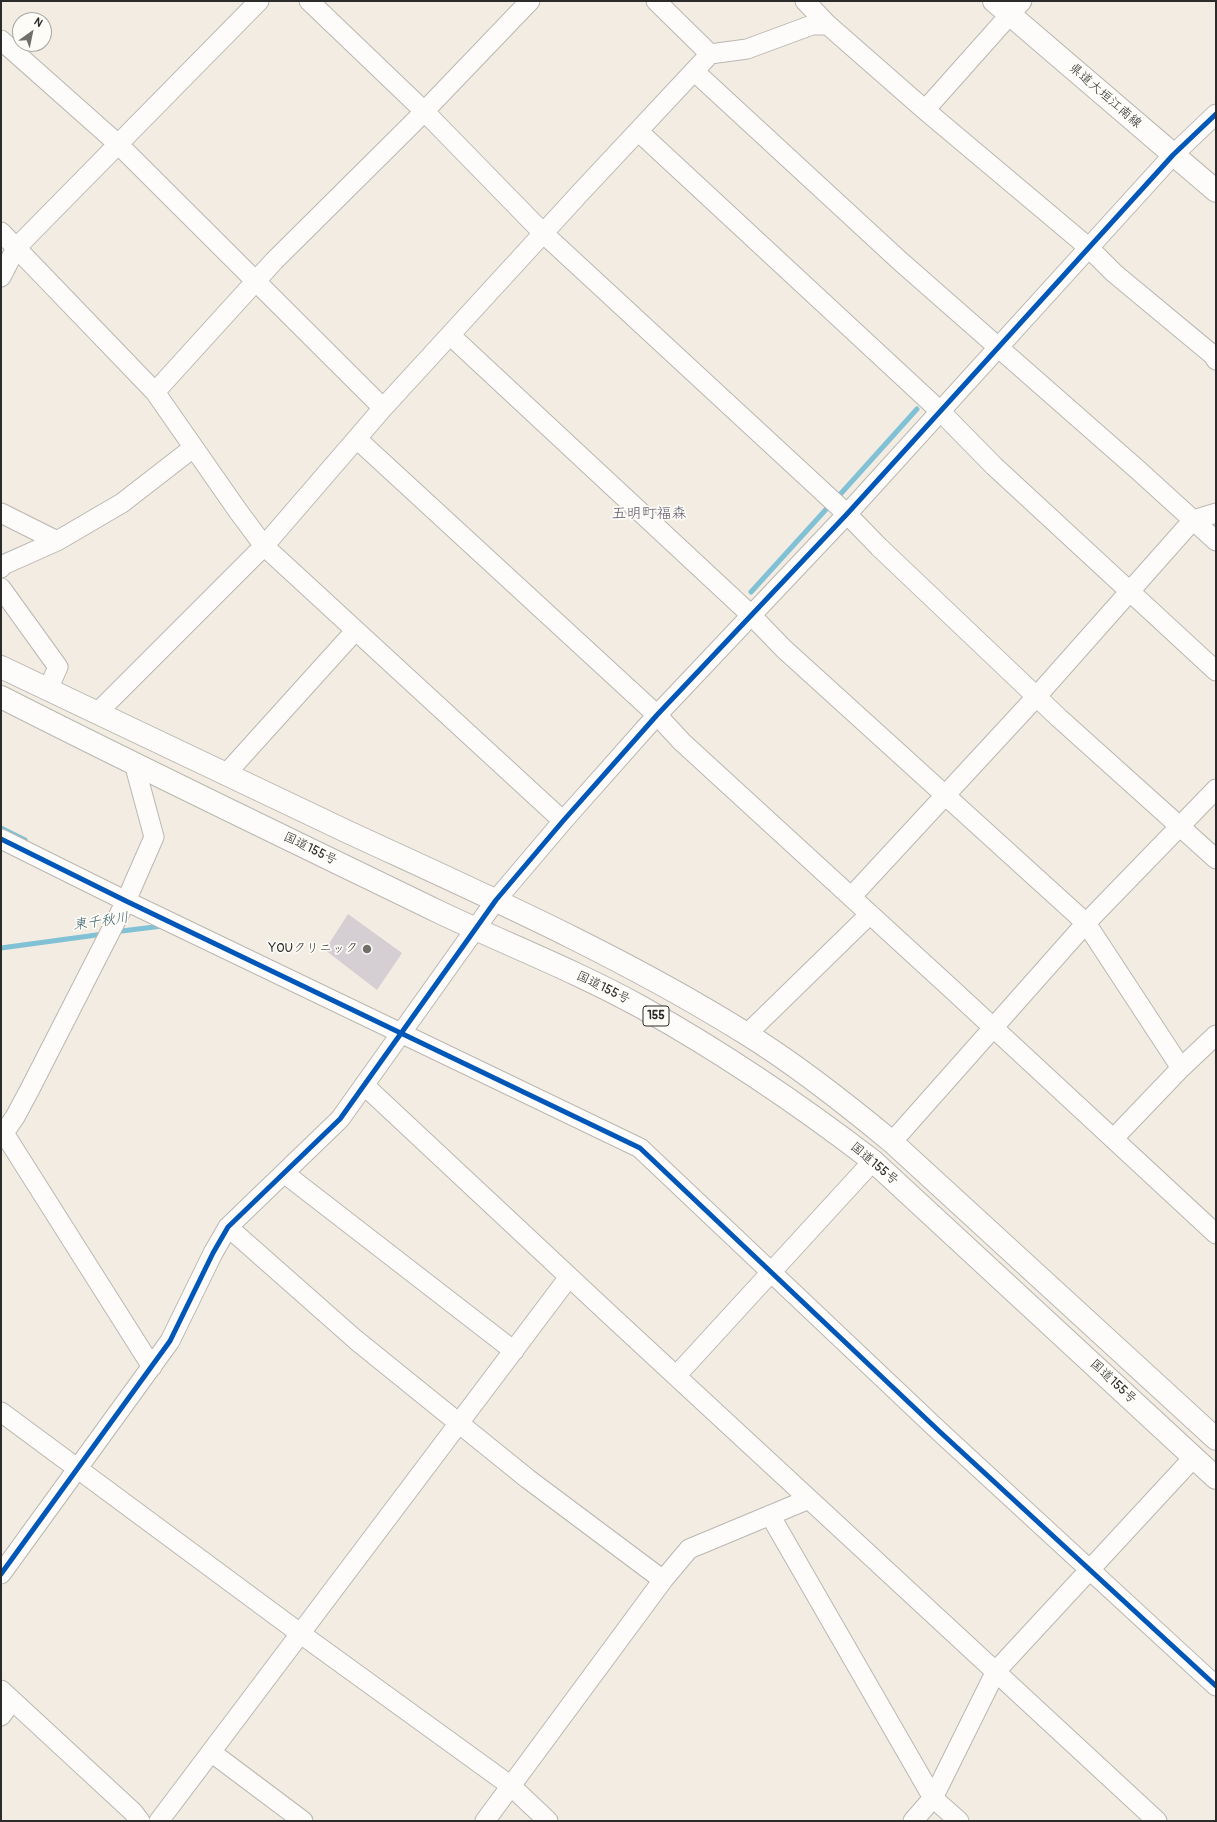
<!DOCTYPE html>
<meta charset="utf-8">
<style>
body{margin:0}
#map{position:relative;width:1217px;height:1822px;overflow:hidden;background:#f2ece2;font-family:Pangolin,sans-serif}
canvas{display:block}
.frame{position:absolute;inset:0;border:2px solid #2b2b2b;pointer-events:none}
.north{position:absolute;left:12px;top:12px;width:40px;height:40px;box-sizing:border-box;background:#fdfcf7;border:1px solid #a9a8a5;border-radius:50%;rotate:33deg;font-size:11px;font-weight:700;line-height:16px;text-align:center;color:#2b2b2b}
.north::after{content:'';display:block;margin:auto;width:14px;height:18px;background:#716f6b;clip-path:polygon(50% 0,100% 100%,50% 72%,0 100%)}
</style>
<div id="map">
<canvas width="1217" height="1822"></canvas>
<div class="frame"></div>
<div class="north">N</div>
</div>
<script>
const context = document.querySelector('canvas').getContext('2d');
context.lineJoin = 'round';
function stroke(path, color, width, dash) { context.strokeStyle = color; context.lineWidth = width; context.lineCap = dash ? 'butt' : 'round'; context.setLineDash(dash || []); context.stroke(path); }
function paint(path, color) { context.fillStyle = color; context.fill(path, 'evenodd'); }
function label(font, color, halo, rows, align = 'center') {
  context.font = font + ' Pangolin,"Klee One",sans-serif'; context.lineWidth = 3.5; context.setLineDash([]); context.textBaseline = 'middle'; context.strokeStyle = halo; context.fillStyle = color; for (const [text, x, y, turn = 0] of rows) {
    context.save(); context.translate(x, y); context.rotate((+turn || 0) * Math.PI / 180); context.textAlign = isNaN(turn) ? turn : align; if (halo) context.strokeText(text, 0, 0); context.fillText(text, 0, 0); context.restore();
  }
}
const stream = new Path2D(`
 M836,499L917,409
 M751,592L830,505
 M1,828L25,840
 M114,932L162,926
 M1,948L104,934`);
const building = new Path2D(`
 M348,914L402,953L377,990L325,950Z`);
const minor = new Path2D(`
 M309,1L424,111L543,233L847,514L879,547L1059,718L1216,859
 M656,1L710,54L747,49L812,25H828L925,110L1088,247L1114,273L1214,356L1216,360
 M805,1L828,25
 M1,40L118,144L383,408
 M694,71L900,261L1138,470L1216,541
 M925,110L1022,1
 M638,131L940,411L994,466L1216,671
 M1,232L155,392L238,511L264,546L563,821
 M1,277L16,248L259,1
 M450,335L751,615L784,649L1086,923L1181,1068
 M155,392L274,261L414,122L530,1
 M357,439L657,715L682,742L956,993L1216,1234
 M1,513L57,541
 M1,568L3,565L57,541L122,503L193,448
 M1,588L58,667L48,689
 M97,713L264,546L383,408L581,192L710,54
 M225,775L355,631
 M1,839L126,901L640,1148L939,1431L1216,1686
 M851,897L1037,696L1193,520L1216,513
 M747,1034L870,914
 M364,1085L609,1314L1157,1821
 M4,1133L152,1367
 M1,1137L15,1117L30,1089L126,901L154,837L134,763
 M1113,1139L1181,1068L1216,1035
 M892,1142L1086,923L1216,789
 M284,1173L514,1351
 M228,1227L356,1340L528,1479L663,1580
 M676,1376L873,1161
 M1,1412L301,1634L511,1786L548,1821
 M770,1515L933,1798L959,1821
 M1,1574L170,1341L213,1253L228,1227L340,1119L496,900L563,821L657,715L847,514L1173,155L1216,114
 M1,1690L133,1812L140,1821
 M1,1716L12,1701
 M211,1752L303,1821
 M159,1821L569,1277
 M485,1821L663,1580L689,1549L809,1499
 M913,1821L933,1798L996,1671L1194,1457`);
const major = new Path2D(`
 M994,1L1216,191`);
const highway = new Path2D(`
 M1,667C117,722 233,778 350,833C484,895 620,955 745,1033C797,1065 845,1103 892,1142L1216,1439
 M1,697C146,771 293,841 439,912C506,944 576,971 641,1007C722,1052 800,1105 873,1161L1216,1478`);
const cycleway = new Path2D(`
 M1,839L126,901L640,1148L939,1431L1216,1686
 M1,1574L170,1341L213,1253L228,1227L340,1119L496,900L563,821L657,715L847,514L1173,155L1216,114`);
const markers = [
 [367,949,5,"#716f6b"]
];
const shields = [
 [656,1016,26]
];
const shieldNames = [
 ["155",656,1016]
];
const streetNames = [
 ["県道大垣江南線",1105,96,41],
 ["国道155号",310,849,26],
 ["国道155号",603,988,26],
 ["国道155号",874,1164,40],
 ["国道155号",1113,1382,43]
];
const poiNames = [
 ["YOUクリニック",358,949]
];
const waterNames = [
 ["東千秋川",101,922,-8]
];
const quarterNames = [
 ["五明町福森",649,514]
];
stroke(stream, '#81c1d5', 5);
paint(building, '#d5cfd4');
stroke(minor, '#bab7b1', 21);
stroke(major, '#bab7b1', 24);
stroke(highway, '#bab7b1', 24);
stroke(minor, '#fdfcfb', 19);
stroke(major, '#fdfcfb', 22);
stroke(highway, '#fdfcfb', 22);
stroke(cycleway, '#0057b8', 5);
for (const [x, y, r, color] of markers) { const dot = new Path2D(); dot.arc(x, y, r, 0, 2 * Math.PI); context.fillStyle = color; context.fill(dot); stroke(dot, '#fdfcf7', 1.5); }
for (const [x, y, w] of shields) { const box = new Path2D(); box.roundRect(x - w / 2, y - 10, w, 20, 3); context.fillStyle = '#fdfcf7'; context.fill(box); stroke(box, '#2b2b2b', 1); }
label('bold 12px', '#2b2b2b', null, shieldNames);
label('13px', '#2b2b2b', '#fdfcf7', streetNames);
label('13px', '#2b2b2b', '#fdfcf7', poiNames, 'right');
label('italic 14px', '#3a5f6d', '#fdfcf7', waterNames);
label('15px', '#5d5668', '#fdfcf7', quarterNames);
</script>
